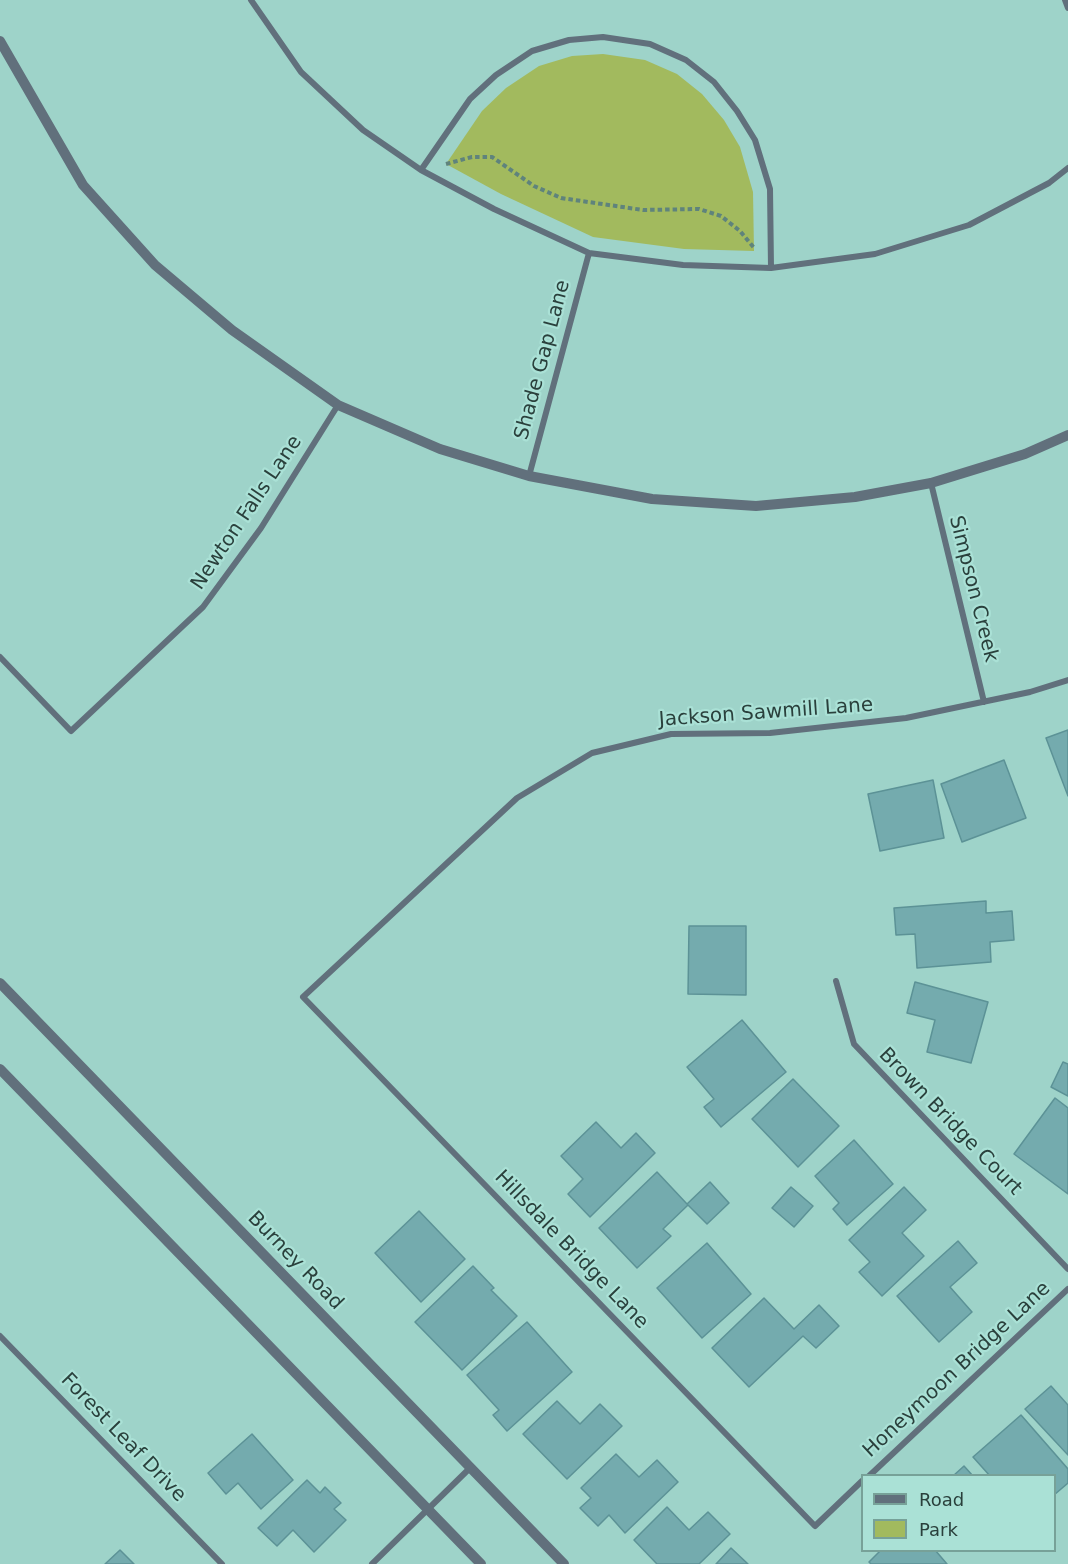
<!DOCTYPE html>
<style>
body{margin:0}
#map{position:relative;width:1068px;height:1564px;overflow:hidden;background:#9ed3c9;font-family:"DejaVu Sans",sans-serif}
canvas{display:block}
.legend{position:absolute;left:861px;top:1474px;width:195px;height:78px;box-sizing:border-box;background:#aae1d6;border:2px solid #77a198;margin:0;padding:8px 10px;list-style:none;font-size:18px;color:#2a403c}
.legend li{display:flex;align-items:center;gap:12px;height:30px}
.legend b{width:30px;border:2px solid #77a198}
</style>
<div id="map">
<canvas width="1068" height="1564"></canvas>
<ul class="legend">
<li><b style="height:8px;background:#61707c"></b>Road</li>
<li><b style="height:16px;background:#a2ba5e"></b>Park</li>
</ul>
</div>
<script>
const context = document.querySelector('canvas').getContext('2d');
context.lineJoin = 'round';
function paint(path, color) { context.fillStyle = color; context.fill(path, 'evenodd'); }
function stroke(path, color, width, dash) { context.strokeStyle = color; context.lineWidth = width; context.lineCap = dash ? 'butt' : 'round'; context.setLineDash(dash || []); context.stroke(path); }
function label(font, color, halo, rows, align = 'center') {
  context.font = font + ' "DejaVu Sans",sans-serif'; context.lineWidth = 4.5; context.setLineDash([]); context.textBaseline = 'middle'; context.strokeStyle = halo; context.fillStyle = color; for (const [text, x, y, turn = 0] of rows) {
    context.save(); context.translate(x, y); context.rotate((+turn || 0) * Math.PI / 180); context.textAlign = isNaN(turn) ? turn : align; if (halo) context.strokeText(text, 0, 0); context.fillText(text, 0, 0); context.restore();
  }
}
const green = new Path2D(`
 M603,54L645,60L677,74L702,94L724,120L740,147L753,192L754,251L684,249L593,237L501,194L446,164L482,111L506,88L539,66L572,56Z`);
const building = new Path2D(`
 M1068,730V796L1046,738Z
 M1004,760L1026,818L962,842L941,784Z
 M933,780L944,838L880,851L868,794Z
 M986,901V913L1012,911L1014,940L990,942L991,962L917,968L915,934L896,935L894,908Z
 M689,926H746V995L688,994Z
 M915,982L988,1002L971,1063L927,1052L935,1020L907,1013Z
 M742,1020L786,1072L721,1127L704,1107L714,1099L687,1067Z
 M1063,1062L1068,1064V1096L1051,1087Z
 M793,1079L839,1126L798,1167L752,1119Z
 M1055,1098L1068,1108V1194L1014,1154Z
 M596,1122L621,1148L636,1133L655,1153L590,1217L568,1194L583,1179L561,1156Z
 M854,1140L893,1184L847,1225L833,1209L839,1203L815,1176Z
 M657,1172L687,1204L710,1182L729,1203L707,1224L688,1205L663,1229L671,1236L637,1268L599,1228Z
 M791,1187L813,1206L794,1227L772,1208Z
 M904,1187L926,1210L902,1233L924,1256L882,1296L859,1272L870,1262L849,1240Z
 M419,1211L465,1259L421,1302L375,1253Z
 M958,1241L977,1263L950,1287L972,1312L939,1342L897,1296Z
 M707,1243L751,1294L702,1338L657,1288Z
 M473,1266L494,1288L491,1290L517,1316L462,1370L415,1322Z
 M764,1298L794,1329L819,1305L839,1326L816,1348L803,1336L749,1387L712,1348Z
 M527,1322L572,1372L507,1431L493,1415L499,1410L467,1375Z
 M1051,1386L1068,1405V1455L1025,1409Z
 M557,1401L580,1424L600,1404L622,1426L567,1479L523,1434Z
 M1021,1415L1068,1469V1483L1054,1495V1476H990L973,1457Z
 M252,1434L293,1480L261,1509L238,1483L226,1494L208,1473Z
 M616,1454L639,1477L657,1460L678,1482L625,1533L609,1515L598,1526L580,1508L591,1498L581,1488Z
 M964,1466L973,1476H953Z
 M307,1480L320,1493L325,1487L341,1503L334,1509L346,1520L314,1552L293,1530L277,1546L258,1528Z
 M667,1507L689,1530L708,1512L730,1534L699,1564H657L634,1540Z
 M731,1548L748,1564H716Z
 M120,1550L134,1564H105Z
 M881,1550H935L947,1564H871L869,1562Z`);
const path = new Path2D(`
 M446,164L472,157H492L534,186L561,198L643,210L699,209L721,216L740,231L755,249`);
const minor = new Path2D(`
 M251,0L301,72L363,130L421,170L494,209L589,253L683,265L771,268L875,254L969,225L1049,183L1068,168
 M1065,0L1068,8
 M421,170L470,99L496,75L532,51L569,40L603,37L650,44L686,60L714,82L737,111L755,140L770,189L771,268
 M529,476L589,253
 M931,483L984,702
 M0,657L71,731L203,607L261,528L338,405
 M836,981L854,1044L1068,1269
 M0,1336L222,1564
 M869,1476L1068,1289
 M862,1481L815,1526L303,997L517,798L592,753L671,734L770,733L906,718L1030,692L1068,680
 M372,1564L471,1467`);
const tertiary = new Path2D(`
 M0,41L83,185L155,265L232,330L338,405L440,449L529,476L652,499L756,506L855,497L931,483L1025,454L1068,435
 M0,983L564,1564
 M0,1069L481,1564`);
const streetNames = [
 ["Shade Gap Lane",543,360,-75],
 ["Newton Falls Lane",247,513,-56],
 ["Simpson Creek",973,589,76],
 ["Jackson Sawmill Lane",766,713,-4],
 ["Brown Bridge Court",950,1122,46],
 ["Hillsdale Bridge Lane",571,1250,46],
 ["Burney Road",295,1261,46],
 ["Honeymoon Bridge Lane",957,1370,-43],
 ["Forest Leaf Drive",123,1438,46]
];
paint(green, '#a2ba5e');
paint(building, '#74abae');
stroke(building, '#5c9296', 1.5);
stroke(path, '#5f837c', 4, [4.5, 3]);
stroke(minor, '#61707c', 6);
stroke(tertiary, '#61707c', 10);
label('20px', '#2a403c', '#aae1d6', streetNames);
</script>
